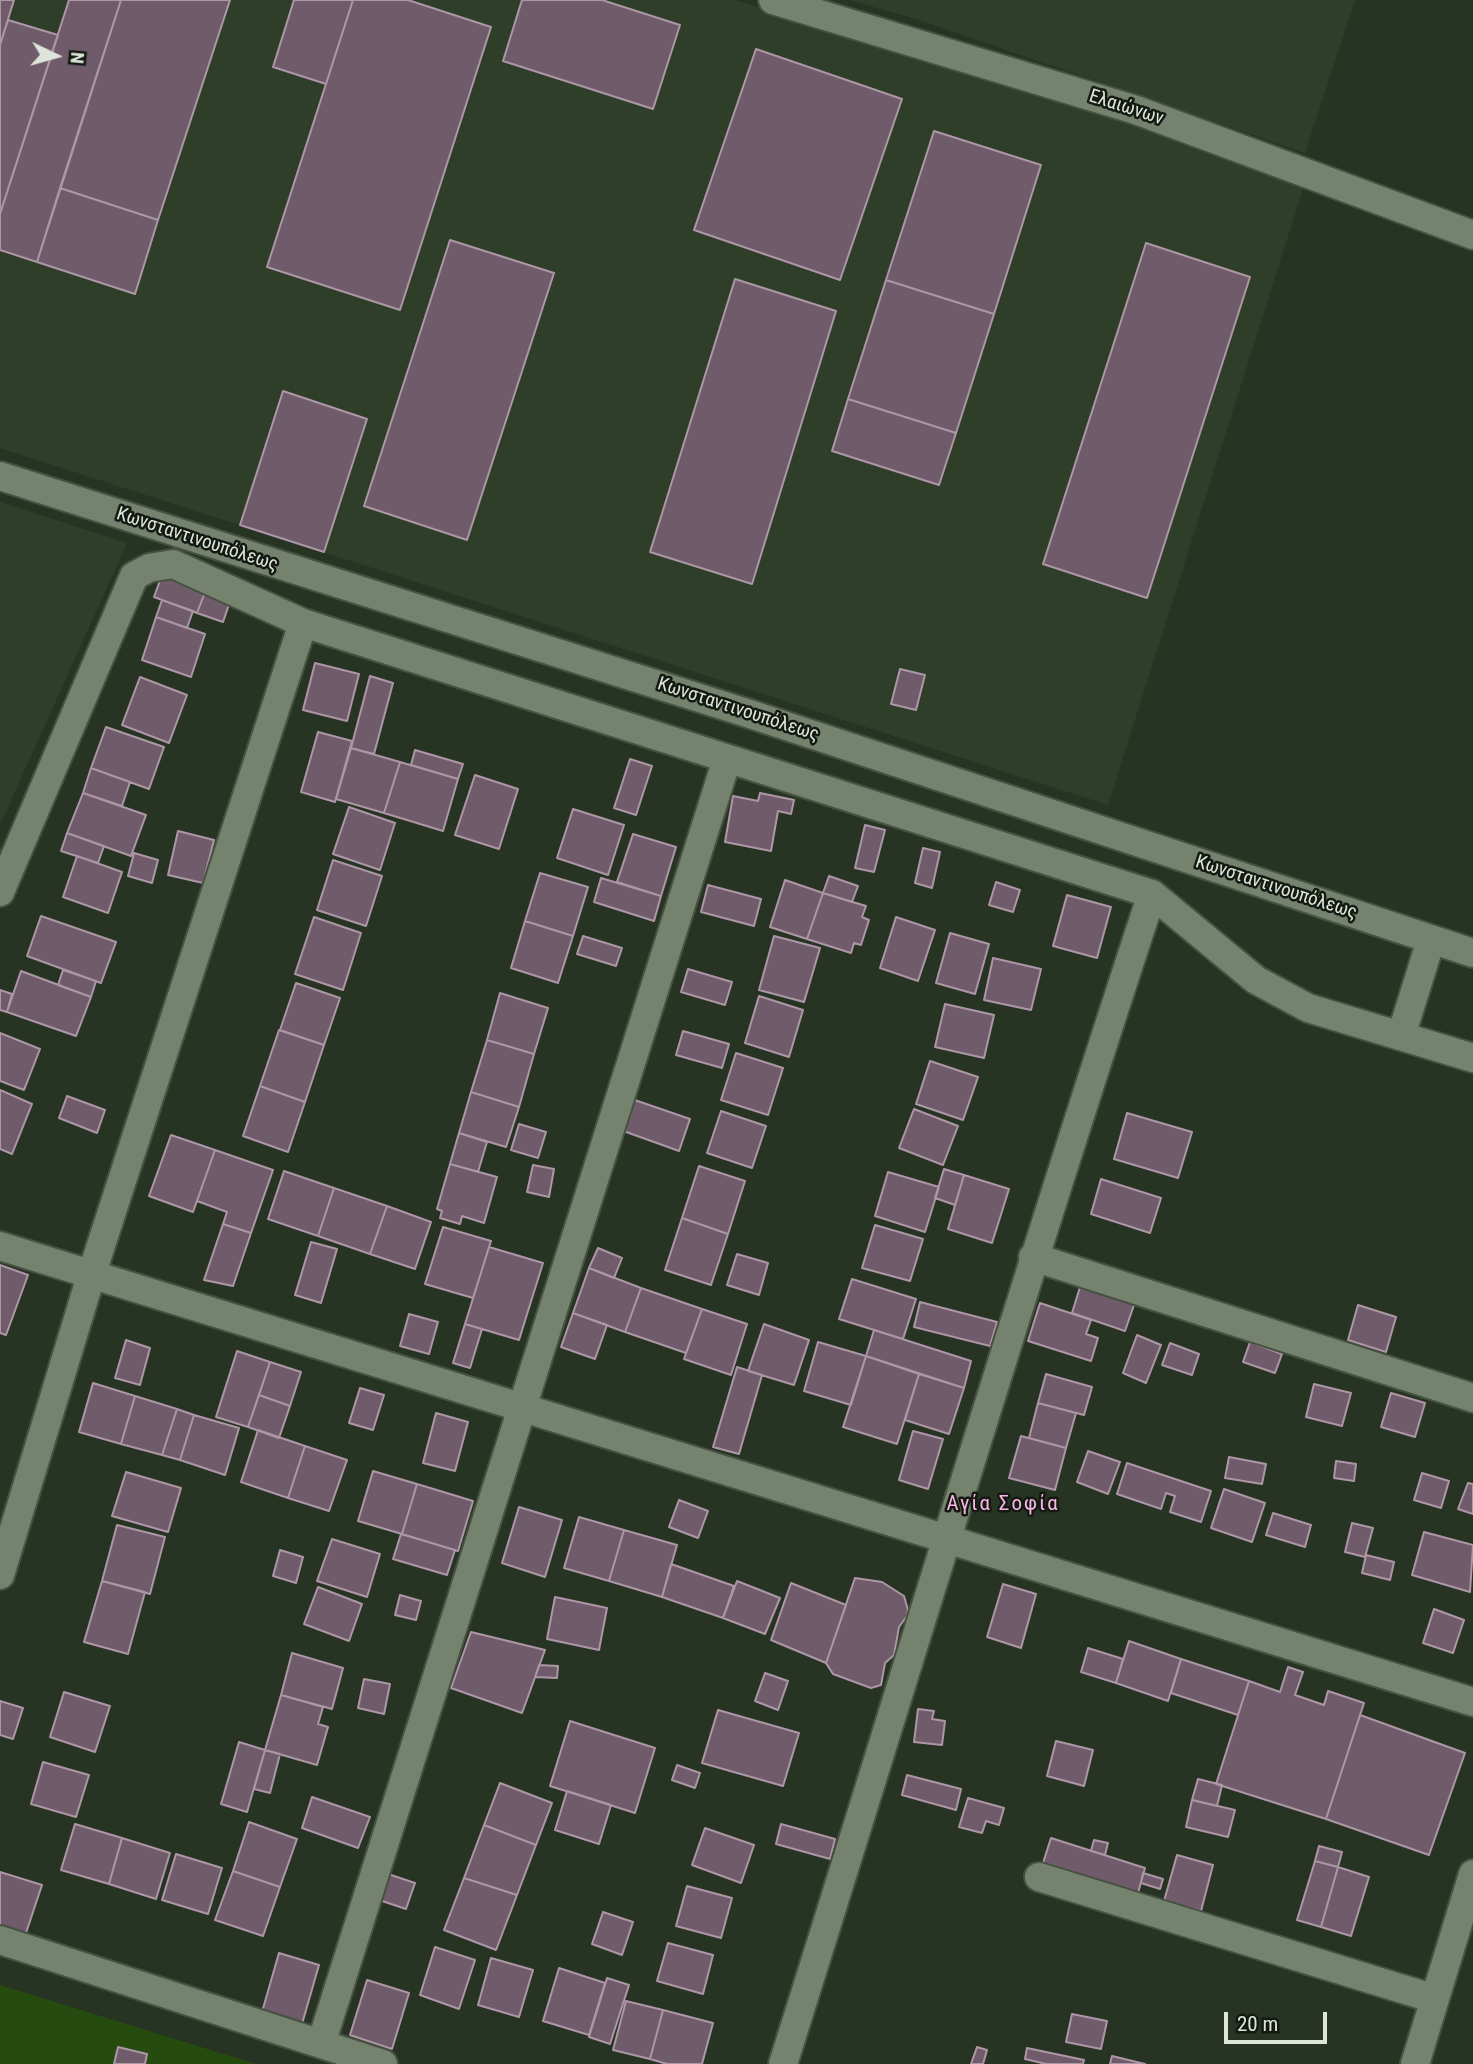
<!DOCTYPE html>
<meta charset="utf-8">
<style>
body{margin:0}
#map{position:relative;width:1473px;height:2064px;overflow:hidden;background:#283423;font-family:"Roboto Condensed",sans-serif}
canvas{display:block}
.north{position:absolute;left:21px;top:21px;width:70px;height:70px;-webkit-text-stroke:5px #141a12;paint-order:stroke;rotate:95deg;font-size:19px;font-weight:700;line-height:28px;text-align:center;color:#dee6db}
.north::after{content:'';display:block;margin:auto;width:24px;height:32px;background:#dee6db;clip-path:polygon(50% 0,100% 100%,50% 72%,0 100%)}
.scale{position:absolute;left:1224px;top:2012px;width:103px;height:32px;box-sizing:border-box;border:4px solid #dee6db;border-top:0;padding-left:9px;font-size:21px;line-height:24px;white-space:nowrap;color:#dee6db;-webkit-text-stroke:5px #141a12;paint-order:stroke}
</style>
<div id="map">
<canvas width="1473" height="2064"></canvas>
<div class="north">N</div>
<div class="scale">20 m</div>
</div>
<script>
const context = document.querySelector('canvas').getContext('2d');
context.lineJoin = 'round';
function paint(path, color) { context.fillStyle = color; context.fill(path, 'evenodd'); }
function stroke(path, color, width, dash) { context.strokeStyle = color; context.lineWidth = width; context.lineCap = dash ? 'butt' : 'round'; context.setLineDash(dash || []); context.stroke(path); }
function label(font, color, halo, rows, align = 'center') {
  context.font = font + ' "Roboto Condensed",sans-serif'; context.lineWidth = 5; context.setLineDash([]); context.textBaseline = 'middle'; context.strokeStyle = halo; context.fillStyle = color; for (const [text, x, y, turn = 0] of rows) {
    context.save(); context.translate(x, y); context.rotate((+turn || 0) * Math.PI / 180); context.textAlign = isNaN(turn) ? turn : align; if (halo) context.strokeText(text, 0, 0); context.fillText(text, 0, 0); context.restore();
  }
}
const built = new Path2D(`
 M0,0H735L1111,115L1304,186L1108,805L0,448Z
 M850,0H1355L1305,153L922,21Z
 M0,502L127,543L0,825Z`);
const green = new Path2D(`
 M0,1985L256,2064H0Z`);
const building = new Path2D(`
 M0,0H14L0,45Z
 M69,0H121L37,262L0,250V214Z
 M121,0H230L158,220L60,188Z
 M294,0H353L326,84L273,67Z
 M353,0H408L491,27L400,310L267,267Z
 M522,0H602L680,25L653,109L503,61Z
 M8,20L58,35L0,214V45Z
 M756,49L902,99L840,280L694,230Z
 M934,131L1041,165L994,314L886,280Z
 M60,188L158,220L135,294L37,262Z
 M450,240L554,273L467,540L364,506Z
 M1146,243L1250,277L1147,598L1043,564Z
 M735,279L836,311L752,584L650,552Z
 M886,280L994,314L956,433L848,399Z
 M283,391L367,419L324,552L240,525Z
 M848,399L956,433L939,485L832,451Z
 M163,572L207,587L197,613L154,597Z
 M207,587L232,596L223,622L197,613Z
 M162,600L193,611L187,628L156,617Z
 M156,617L205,634L191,677L142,660Z
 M315,663L359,674L347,721L303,710Z
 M900,669L925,675L916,710L891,704Z
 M370,676L393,683L374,754L351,748Z
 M140,677L187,695L169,743L122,725Z
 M106,727L164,747L149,789L91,768Z
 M318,732L352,741L335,802L301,792Z
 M351,748L400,762L384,813L336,799Z
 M415,750L463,764L458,779L411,765Z
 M630,759L652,766L636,815L614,808Z
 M400,762L458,779L443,831L384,813Z
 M91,768L130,782L122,806L83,793Z
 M475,775L518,789L499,849L455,835Z
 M83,793L146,815L131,856L67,833Z
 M760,793L794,800L791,814L778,811L771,851L725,842L733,796L758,801Z
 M349,807L395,823L380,870L333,854Z
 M573,809L624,825L608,875L557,858Z
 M865,825L885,830L874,872L855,868Z
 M178,831L214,840L203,883L168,875Z
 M67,833L104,846L98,863L61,851Z
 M633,834L676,847L661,896L617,882Z
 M923,848L940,852L932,888L915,883Z
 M134,853L158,860L152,883L128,876Z
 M77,856L122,872L108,913L63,897Z
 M333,860L382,876L366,926L317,910Z
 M540,873L588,887L573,936L525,921Z
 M829,876L858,886L852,902L823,893Z
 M601,878L661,896L654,921L594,902Z
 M785,880L823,893L807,939L770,927Z
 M996,882L1020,890L1013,912L989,905Z
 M708,885L761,899L754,926L701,912Z
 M823,893L866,906L862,917L869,920L861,945L854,943L851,953L807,939Z
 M1067,895L1111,907L1097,958L1053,946Z
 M41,916L116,942L101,983L27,956Z
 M314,917L361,933L343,990L295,974Z
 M896,917L935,930L918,981L880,968Z
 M525,921L573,936L558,983L511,968Z
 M950,933L989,944L975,994L936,983Z
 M583,936L622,948L616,966L577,954Z
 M774,936L820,948L804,1002L759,990Z
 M993,958L1041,969L1031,1010L984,1000Z
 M688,969L732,982L725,1005L681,992Z
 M63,970L96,981L91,997L58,985Z
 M21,971L91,997L76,1036L7,1012Z
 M296,983L340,998L324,1045L280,1030Z
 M0,990L12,994L7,1012L0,1010Z
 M500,993L548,1008L534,1054L487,1040Z
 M759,996L803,1010L789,1057L745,1043Z
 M945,1004L994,1015L984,1058L935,1047Z
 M279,1030L324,1045L305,1102L260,1086Z
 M683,1031L729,1044L722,1068L676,1055Z
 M0,1033L40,1049L24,1090L0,1081Z
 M487,1040L534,1054L519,1107L471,1092Z
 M736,1053L783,1068L768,1115L721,1100Z
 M930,1061L978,1077L963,1120L916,1104Z
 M260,1086L305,1102L288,1152L243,1136Z
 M0,1090L32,1104L12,1154L0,1149Z
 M471,1092L519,1107L506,1147L459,1133Z
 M67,1096L105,1110L97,1133L59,1118Z
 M626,1097L690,1119L679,1151L615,1128Z
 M914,1109L958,1126L943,1165L899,1148Z
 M721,1111L766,1126L752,1168L707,1153Z
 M1127,1113L1192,1132L1178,1178L1114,1159Z
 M519,1124L546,1132L538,1158L511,1150Z
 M459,1133L487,1142L478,1172L450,1164Z
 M171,1135L215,1150L193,1212L149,1196Z
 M215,1150L273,1170L251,1233L223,1224L227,1212L197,1201Z
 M450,1164L497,1177L484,1223L462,1216L460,1224L440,1218L442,1211L437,1209Z
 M533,1165L554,1169L549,1197L527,1192Z
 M699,1166L745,1181L728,1234L682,1218Z
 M944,1169L964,1175L955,1205L935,1198Z
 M284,1171L334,1188L318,1236L268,1219Z
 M888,1172L939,1187L925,1232L875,1216Z
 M964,1175L1009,1189L992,1243L948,1229Z
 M1101,1179L1161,1198L1150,1233L1091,1214Z
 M334,1188L387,1206L370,1254L318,1236Z
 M387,1206L431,1222L415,1269L370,1254Z
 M682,1218L728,1234L711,1285L665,1270Z
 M223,1224L251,1233L233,1286L204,1280Z
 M875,1225L923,1239L910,1281L862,1268Z
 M443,1227L491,1241L473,1298L425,1284Z
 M311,1242L337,1249L321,1303L295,1295Z
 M489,1247L543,1263L519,1340L465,1324Z
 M598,1248L622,1258L614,1278L589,1268Z
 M737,1254L768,1263L759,1295L727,1285Z
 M0,1265L28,1275L6,1335L0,1333Z
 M589,1268L641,1288L625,1332L573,1313Z
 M852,1279L916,1299L903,1339L839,1319Z
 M1081,1284L1135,1302L1125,1331L1072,1313Z
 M641,1288L702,1309L686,1353L625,1332Z
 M920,1302L997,1322L990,1346L914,1327Z
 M1040,1303L1091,1320L1086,1334L1098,1338L1091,1361L1028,1341Z
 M1358,1305L1396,1317L1386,1352L1348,1340Z
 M702,1309L747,1324L731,1375L684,1359Z
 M573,1313L607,1325L595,1359L561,1347Z
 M409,1314L438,1322L429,1354L400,1346Z
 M465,1324L482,1329L470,1368L453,1363Z
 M764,1324L809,1340L794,1385L748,1371Z
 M874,1330L971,1361L964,1388L866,1356Z
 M1137,1335L1161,1345L1146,1383L1123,1373Z
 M126,1340L150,1348L140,1385L115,1378Z
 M818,1342L866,1356L851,1405L804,1391Z
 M1250,1342L1282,1354L1275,1373L1243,1362Z
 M1170,1343L1199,1354L1192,1375L1162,1365Z
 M237,1351L270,1362L248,1427L216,1417Z
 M866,1356L919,1374L897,1444L843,1427Z
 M270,1362L301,1372L290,1406L259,1395Z
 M737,1367L762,1375L739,1454L713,1447Z
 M919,1374L964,1388L949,1434L905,1420Z
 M1046,1374L1092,1387L1084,1415L1038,1403Z
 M93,1383L135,1396L121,1444L79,1432Z
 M1314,1384L1351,1393L1342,1426L1306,1417Z
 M360,1388L384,1395L373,1430L349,1423Z
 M1391,1393L1425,1403L1415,1437L1381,1427Z
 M259,1395L290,1406L279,1438L248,1427Z
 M135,1396L177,1409L162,1455L121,1444Z
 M1038,1403L1076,1413L1066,1448L1029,1438Z
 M177,1409L194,1415L180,1460L162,1455Z
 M436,1413L468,1422L455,1471L423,1463Z
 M194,1415L239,1428L225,1475L180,1460Z
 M258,1430L305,1446L288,1498L241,1482Z
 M913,1431L943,1439L928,1489L899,1480Z
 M1021,1436L1066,1448L1055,1490L1009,1478Z
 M305,1446L347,1460L329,1511L288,1498Z
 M1088,1451L1120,1462L1108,1494L1077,1482Z
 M1229,1457L1266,1464L1262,1484L1225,1478Z
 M1336,1461L1356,1464L1354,1481L1334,1478Z
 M1127,1463L1211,1491L1201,1522L1170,1512L1175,1496L1166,1493L1161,1509L1117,1494Z
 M373,1471L417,1484L402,1534L358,1521Z
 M126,1472L181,1488L168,1532L112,1516Z
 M1422,1473L1449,1481L1441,1508L1414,1500Z
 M1468,1483L1473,1484V1514L1458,1509Z
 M417,1484L473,1501L458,1551L402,1534Z
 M1224,1489L1265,1503L1252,1542L1211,1528Z
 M679,1500L708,1511L698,1538L669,1527Z
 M519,1507L562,1520L545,1577L502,1563Z
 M1273,1513L1311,1525L1305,1547L1266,1535Z
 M579,1517L624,1530L609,1581L564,1568Z
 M1352,1523L1373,1528L1365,1557L1345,1552Z
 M117,1525L165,1537L150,1594L102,1581Z
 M624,1530L677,1545L662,1597L609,1581Z
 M1424,1532L1473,1545L1470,1592L1412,1575Z
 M401,1534L455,1550L447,1575L393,1559Z
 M332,1539L380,1554L367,1597L317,1581Z
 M280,1550L303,1557L296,1583L273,1576Z
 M1366,1555L1394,1562L1390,1580L1362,1573Z
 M671,1564L734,1586L723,1618L662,1597Z
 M855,1578L882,1582L904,1596L908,1610L907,1616L899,1627L894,1655L885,1663L881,1685L871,1688L833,1674L826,1663Z
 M102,1581L145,1592L128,1654L84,1642Z
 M737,1581L780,1598L765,1634L723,1618Z
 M791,1583L846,1605L826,1663L771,1640Z
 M1003,1584L1036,1594L1021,1648L987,1637Z
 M318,1587L362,1604L349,1641L304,1624Z
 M400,1595L421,1601L416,1620L395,1615Z
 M555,1597L607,1608L599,1650L547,1639Z
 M1434,1609L1464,1620L1453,1653L1423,1643Z
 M471,1632L545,1650L522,1713L451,1688Z
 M1129,1641L1181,1659L1168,1701L1116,1683Z
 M1088,1648L1123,1659L1116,1683L1081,1672Z
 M292,1653L343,1668L332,1709L281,1695Z
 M1181,1659L1249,1681L1238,1715L1171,1693Z
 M539,1665L558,1666L557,1678L535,1677Z
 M1288,1667L1303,1672L1295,1695L1324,1705L1328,1691L1364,1703L1326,1819L1216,1784L1249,1681L1280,1692Z
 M765,1673L788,1681L778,1710L755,1701Z
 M364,1679L390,1684L384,1714L358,1708Z
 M64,1692L110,1706L95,1752L50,1737Z
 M281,1695L323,1707L318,1724L328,1727L317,1765L265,1750Z
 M0,1701L23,1708L13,1739L0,1735Z
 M918,1709L934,1711L932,1719L945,1721L942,1745L914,1742Z
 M718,1710L799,1733L783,1786L702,1763Z
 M1360,1715L1465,1753L1429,1855L1326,1819Z
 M570,1721L655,1748L635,1813L550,1786Z
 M1056,1741L1093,1750L1084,1786L1047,1776Z
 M239,1742L265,1750L247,1812L221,1804Z
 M265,1750L280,1754L270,1793L254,1789Z
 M43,1762L89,1775L76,1817L31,1804Z
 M677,1765L700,1773L695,1788L672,1780Z
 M907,1775L961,1789L956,1810L902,1795Z
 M1198,1779L1222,1785L1217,1806L1192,1800Z
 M500,1783L552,1803L536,1845L484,1825Z
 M567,1791L611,1805L599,1844L555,1830Z
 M312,1797L370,1817L358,1848L302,1828Z
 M968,1798L1004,1808L999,1825L986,1821L982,1833L959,1827Z
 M1192,1800L1235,1810L1228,1837L1186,1827Z
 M249,1822L297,1839L280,1887L233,1871Z
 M75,1824L122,1838L109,1884L61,1870Z
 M781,1824L835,1839L830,1859L776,1844Z
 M484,1825L536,1845L517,1895L464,1878Z
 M705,1828L754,1845L741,1883L692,1865Z
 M122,1838L170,1853L156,1899L109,1884Z
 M1051,1838L1145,1868L1138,1893L1043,1863Z
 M1094,1840L1108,1843L1105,1855L1091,1851Z
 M1319,1846L1342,1852L1338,1867L1315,1861Z
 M176,1854L222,1868L208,1914L162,1900Z
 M1177,1855L1213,1865L1201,1911L1164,1901Z
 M1315,1861L1338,1867L1321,1927L1297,1920Z
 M1338,1867L1369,1877L1351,1936L1321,1927Z
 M233,1871L280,1887L263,1936L215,1920Z
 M0,1872L42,1885L26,1933L0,1925Z
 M1143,1873L1163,1879L1160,1889L1141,1883Z
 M388,1874L415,1883L406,1909L379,1900Z
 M464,1878L517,1895L496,1950L444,1930Z
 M687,1886L732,1898L721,1938L676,1926Z
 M603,1912L633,1922L622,1955L592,1944Z
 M668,1943L713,1955L703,1994L657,1981Z
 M435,1947L475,1960L459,2009L420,1995Z
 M279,1953L319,1965L302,2024L262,2012Z
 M491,1958L533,1970L519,2017L478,2005Z
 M559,1968L605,1983L589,2035L543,2021Z
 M607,1978L629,1985L610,2044L589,2037Z
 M367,1980L409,1993L392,2049L350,2035Z
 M626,2001L663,2010L650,2059L613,2050Z
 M663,2010L713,2023L702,2064H667L650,2059Z
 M1072,2014L1107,2021L1101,2049L1066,2042Z
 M118,2047L147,2054L145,2064H114Z
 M977,2047L987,2050L983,2064H971Z
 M1027,2048L1084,2060L1083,2064H1046L1025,2059Z
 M1112,2056L1145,2064H1110Z`);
const minor = new Path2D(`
 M773,0L1136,110L1473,235
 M0,476L750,714L1473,953
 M0,892L134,576L149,568L173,564L303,623L1152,894L1256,980L1308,1008L1473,1058
 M1401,1036L1431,940
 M0,1246L1473,1702
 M1033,1257L1473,1398
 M0,1575L91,1276L303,623
 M1039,1877L1435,1999
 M0,1940L383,2064
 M321,2044L727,759
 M783,2064C906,1674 1024,1282 1152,894
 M1415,2064L1473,1874`);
const streetNames = [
 ["Ελαιώνων",1126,108,18],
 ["Κωνσταντινουπόλεως",197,540,18],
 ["Κωνσταντινουπόλεως",738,710,18],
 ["Κωνσταντινουπόλεως",1276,888,18]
];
const neighbourhoodNames = [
 ["Αγία Σοφία",1003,1505]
];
paint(built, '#2f3e28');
paint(green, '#254b0e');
paint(building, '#6f5b69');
stroke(building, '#ad97a7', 2);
stroke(minor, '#465142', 32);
stroke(minor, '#74826e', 28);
label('19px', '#dee6db', '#141a12', streetNames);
context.letterSpacing = '2px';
label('21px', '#fab6e7', '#141a12', neighbourhoodNames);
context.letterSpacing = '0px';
</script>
